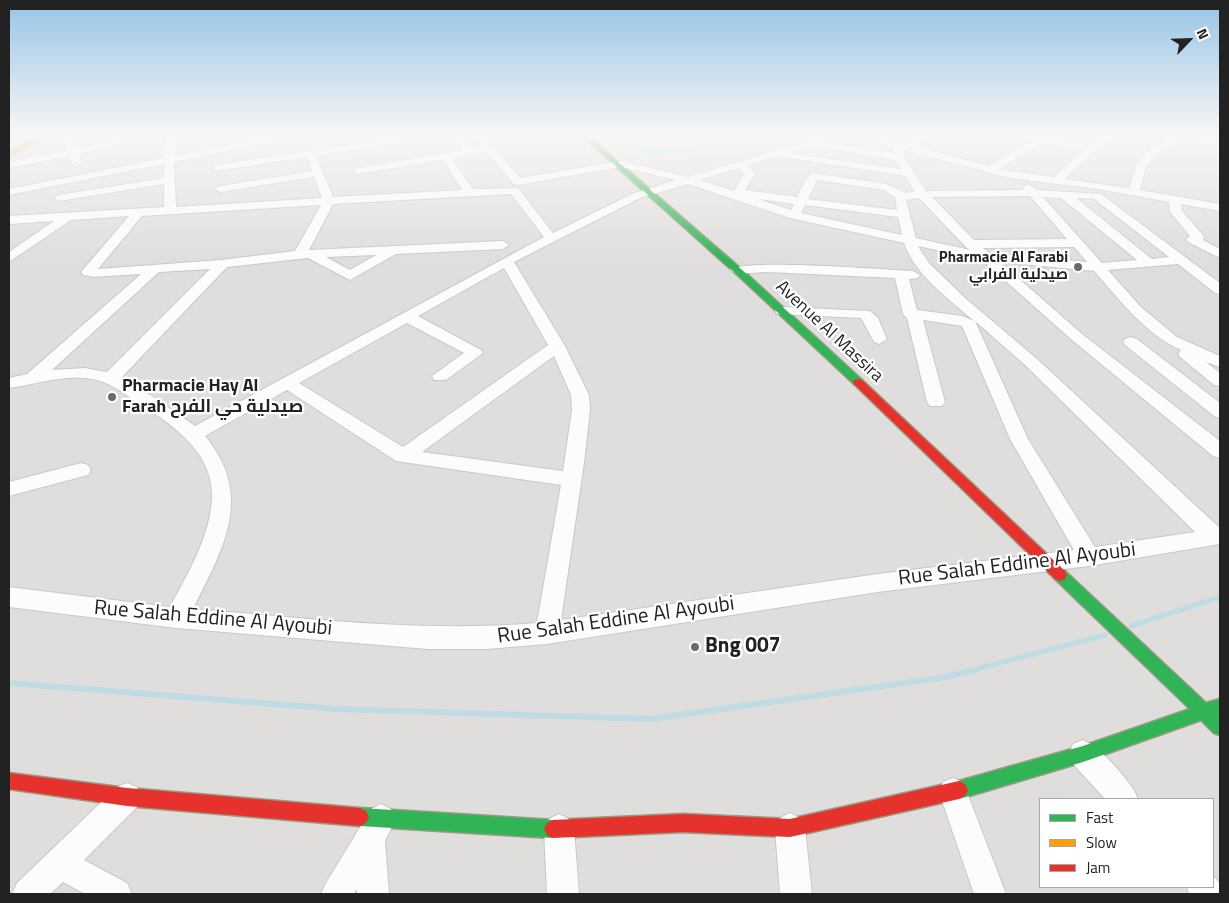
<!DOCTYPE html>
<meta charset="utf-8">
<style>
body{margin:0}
#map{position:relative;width:1229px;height:903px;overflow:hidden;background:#f0eeeb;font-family:"Titillium Web",sans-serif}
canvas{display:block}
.frame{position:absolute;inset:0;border:10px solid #222;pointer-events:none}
.legend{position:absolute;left:1039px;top:798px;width:175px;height:90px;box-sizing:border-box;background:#fff;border:1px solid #a7a7a7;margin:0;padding:6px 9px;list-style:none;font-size:15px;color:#222}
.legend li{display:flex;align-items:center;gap:10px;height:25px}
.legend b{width:25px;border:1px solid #a7a7a7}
.north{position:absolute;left:1164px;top:15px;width:50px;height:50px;-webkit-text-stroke:4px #fff;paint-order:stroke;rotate:66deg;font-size:14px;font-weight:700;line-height:20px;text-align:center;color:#222}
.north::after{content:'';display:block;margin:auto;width:18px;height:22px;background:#222;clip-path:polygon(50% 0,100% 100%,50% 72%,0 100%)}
</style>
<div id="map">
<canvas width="1229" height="903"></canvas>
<div class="frame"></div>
<ul class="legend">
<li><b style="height:6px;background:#30b455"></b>Fast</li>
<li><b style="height:6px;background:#ff9f0a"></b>Slow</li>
<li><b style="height:6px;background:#e5322d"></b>Jam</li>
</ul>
<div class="north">N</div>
</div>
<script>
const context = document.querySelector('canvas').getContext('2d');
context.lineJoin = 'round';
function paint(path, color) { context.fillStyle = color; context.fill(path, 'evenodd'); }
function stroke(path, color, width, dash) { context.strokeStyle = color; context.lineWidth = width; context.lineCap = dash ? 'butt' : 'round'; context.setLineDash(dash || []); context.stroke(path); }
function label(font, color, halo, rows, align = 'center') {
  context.font = font + ' "Titillium Web",Cairo,sans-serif'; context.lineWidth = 4.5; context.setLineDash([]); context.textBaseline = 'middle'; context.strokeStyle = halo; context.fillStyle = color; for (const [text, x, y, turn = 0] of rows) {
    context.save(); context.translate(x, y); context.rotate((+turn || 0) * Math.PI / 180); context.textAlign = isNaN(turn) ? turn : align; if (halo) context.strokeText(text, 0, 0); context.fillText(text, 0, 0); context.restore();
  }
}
const residential = new Path2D(`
 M9,134H1220V894H9ZM1040,799H1213V887H1040Z`);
const pitch = new Path2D(`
 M615,134H774L778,136L648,159Z`);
const streamFar1 = new Path2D(`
 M1131,626L1220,597
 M973,670L1105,635`);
const stream = new Path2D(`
 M9,683L337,709L651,719L946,677L978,669`);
const street = new Path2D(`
 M18,134H40L35,137L9,141V135Z
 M61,134H71L77,148L124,139L129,142L79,154L82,163L77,166L73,165L69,156L9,168V162L67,150Z
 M167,134H177L175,156L284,134H302L297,137L174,162L176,207L322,198L314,177L220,192L214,189L220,186L312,171L307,157L216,171L211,168L216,165L422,134H444L439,137L316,156L333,197L462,190L443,160L358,174L353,171L358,168L463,150L450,134H460L472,149L482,147L471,134H481L521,178L620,161L688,177L831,134H845L823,142L894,153L893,147L851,134H866L908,145L921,134H931L918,147L989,166L1033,140L1017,136L1015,134L1040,136L1049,134L1052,136L1050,138L1088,147L1110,134H1119L1118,137L1093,152L1065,179L1129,188L1137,163L1152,148L1179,134H1194L1220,141V147L1187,138L1160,152L1146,166L1140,190L1220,204V211L1181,204L1182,211L1202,234L1204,237L1203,240L1220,249V258L1188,242L1186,239L1190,236L1170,212L1169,202L1098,189L1010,178L903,150L904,157L926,191L1024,190L1022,187L1028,184L1037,190L1101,194L1220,283V294L1215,293L1178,264L1108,270L1141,307L1177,337L1220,356V367L1206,362L1220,373V386L1214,385L1180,357L1178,354L1181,350C1145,334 1120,300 1094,271L1000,262L1082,334L1220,441V458L1213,456L1072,340L982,260L918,246L929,263L964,297L1037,359L1220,528V544L1089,566L878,592L547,644L487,649H428L176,628L9,607V587L170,607C188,573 210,537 212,498C214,451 170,423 135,401C122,392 107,381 92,379C64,374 36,384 9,388V378L27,374L141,274L94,277L83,275L81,272L129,216L71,220L9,262V252L54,221L9,224V216L164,207V184L59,201L53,198L59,195L164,178V164L9,195V189L164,158ZM1043,142L1082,151L1054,177L999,169ZM811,146L895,160L901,169L789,153ZM487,152L514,184L518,185L620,167L676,180L632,194L553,233L518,188L473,189L452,158ZM778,156L905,176L915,192L906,193L887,184L813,173L808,176L797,197L745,190L755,173L748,165ZM738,168L744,174L734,191L700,180ZM817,180L884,190L895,197L897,210L808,199ZM688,184L790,218L904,243C915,275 949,299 974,321L962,316L917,310L909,279L918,278L920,275L913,271C889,270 740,258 730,270L737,274L766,272L895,278L903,314L907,318L927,402L930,406H942L945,402L923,320L962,326L1010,439L1074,550L878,574L561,620L584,463L590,410L589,395L565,346L514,262L640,198ZM511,194L544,237L195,426L152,396L121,378L227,267L308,258L350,280L396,254L503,249L509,245L503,241L309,250L333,204ZM1030,196L1067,239L974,240L932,197ZM1043,197L1061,198L1137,260L1102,263ZM919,198L966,247L970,250L916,238L906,200ZM1076,198L1094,199L1169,257L1152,259ZM758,199L794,204L791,210ZM321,205L295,251L221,260L98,269L142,216ZM805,205L898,217L902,235L801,213ZM1074,247L1087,262L990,253L983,248ZM376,255L350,270L326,257ZM504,268L548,345L403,447L299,383L407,323L464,353L432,376L434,380H446L483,353L481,350L418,316ZM210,269L107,372L85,368L52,370L159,272ZM975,321L1025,365L1195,532L1095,547L1028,439ZM554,356L571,395L572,410L563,471L422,452ZM287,390L396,461L561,485L537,623C422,633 307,618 193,609C223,549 255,496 205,436Z
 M782,307L870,311L878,318L887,339L879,344L874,342L861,318L777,314L775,311L777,308Z
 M1131,337L1137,339L1220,403V418L1214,416L1125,345L1123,342L1125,339Z
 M81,463L88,465L91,470L88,475L9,496V482Z
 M1083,740C1100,747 1132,782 1138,799H1105L1073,764L1069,754L1073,744Z
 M953,778L963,782L1006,894H974L939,792L943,782Z
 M127,783L137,787L141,797L137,807L84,860L127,883L132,894H85L63,882L50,894H12L17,883L117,787Z
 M381,804L391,809L396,819L385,841L389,894H357V889L354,894H321L326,883L371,809Z
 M790,813L800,818L805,828L812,894H780L775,828L780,818Z
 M559,814L569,819L574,829L579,894H547L544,829L549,819Z
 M1213,876L1220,883V894H1189L1187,887H1213Z`);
const fast = new Path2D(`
 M580,134H586L749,276L862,380L863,382L862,384H854L743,280Z
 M1060,569L1065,571L1206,703L1220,699V713L1218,714L1220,716V735L1214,733L1201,720L1083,762L959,799L953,796L950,790L953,784L959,781L1083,746L1190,709L1055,579L1053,575L1055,571Z
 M360,808L553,820L559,823L562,829L559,835L553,838L360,826L354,823L351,817L354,811Z`);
const slow = new Path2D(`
 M46,134H53L9,155V151Z`);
const jam = new Path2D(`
 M858,379L862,380L1065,571L1067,575L1065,579L1060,581L1055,579L854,384L853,382L854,380Z
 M9,773L127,788L360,808L366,811L369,817L366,823L360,826L127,806L9,789Z
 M959,781L965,784L968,790L965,796L959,799L790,837L683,832L553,838L547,835L544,829L547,823L553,820L683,814L790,819Z`);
const markers = [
 [1078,267,5,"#6a6968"],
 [112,397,5,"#6a6968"],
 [695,647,5,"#6a6968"]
];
const farPoinames = [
 ["Pharmacie Al Farabi",1068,258],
 ["صيدلية الفرابي",1068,275]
];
const streetNames = [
 ["Avenue Al Massira",829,332,43]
];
const poiNames = [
 ["Pharmacie Hay Al",122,387],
 ["Farah صيدلية حي الفرح",122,408]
];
const nearStreetnames = [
 ["Rue Salah Eddine Al Ayoubi",1017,565,-7],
 ["Rue Salah Eddine Al Ayoubi",213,619,5],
 ["Rue Salah Eddine Al Ayoubi",616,621,-8]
];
const nearPoinames = [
 ["Bng 007",705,647]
];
paint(residential, '#dfdedc');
paint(pitch, '#b7e6d2');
stroke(streamFar1, '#bfdbe3', 5);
stroke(stream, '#bfdbe3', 6);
stroke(street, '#c9c8c7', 2);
stroke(fast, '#999a82', 3);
stroke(slow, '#999a82', 3);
stroke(jam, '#999a82', 3);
paint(street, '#fdfcfc');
paint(fast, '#30b455');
paint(slow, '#ff9f0a');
paint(jam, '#e5322d');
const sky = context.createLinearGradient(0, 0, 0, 260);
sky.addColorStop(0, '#97c4e6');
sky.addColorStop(0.52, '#f8f7f6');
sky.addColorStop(1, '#f8f7f600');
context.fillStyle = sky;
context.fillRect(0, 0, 1229, 260);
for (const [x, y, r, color] of markers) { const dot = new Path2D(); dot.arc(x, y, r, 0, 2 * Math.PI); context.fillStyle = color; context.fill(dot); stroke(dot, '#fff', 2); }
label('bold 15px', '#222', '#fff', farPoinames, 'right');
label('18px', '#222', '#fff', streetNames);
label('bold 18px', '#222', '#fff', poiNames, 'left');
label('21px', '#222', '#fff', nearStreetnames);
label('bold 21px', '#222', '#fff', nearPoinames, 'left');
</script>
